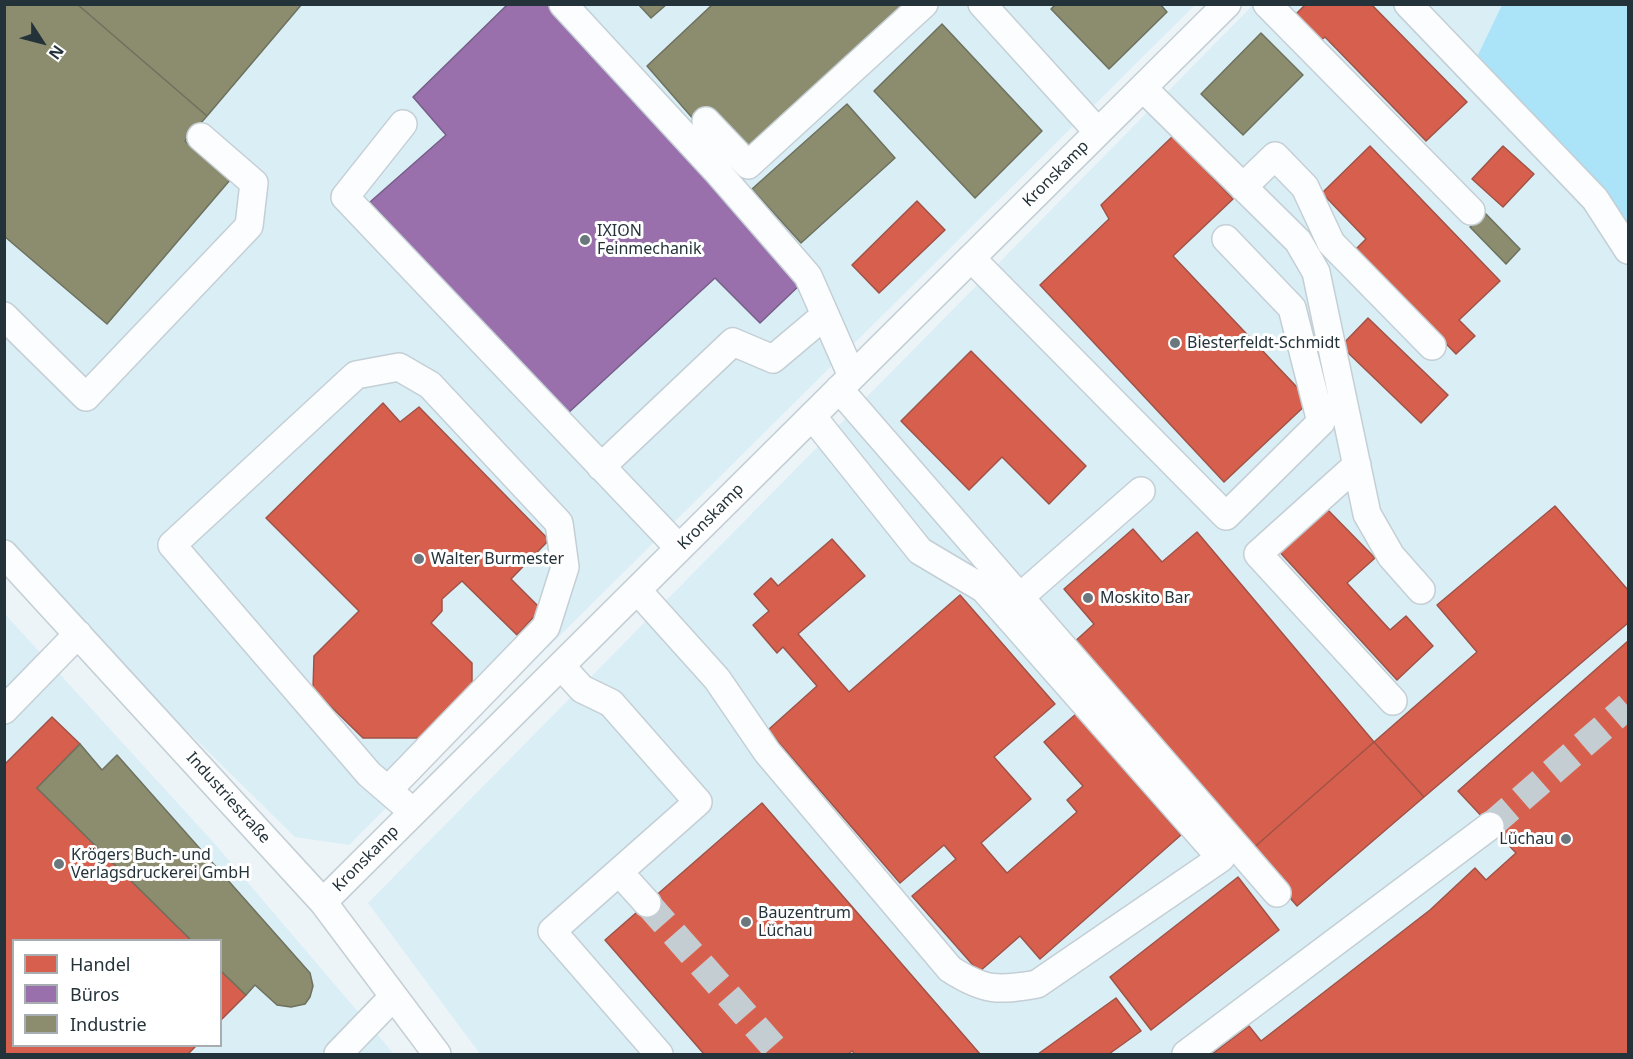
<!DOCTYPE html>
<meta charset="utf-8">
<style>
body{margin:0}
#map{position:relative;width:1633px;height:1059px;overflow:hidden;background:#ecf4f8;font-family:"Noto Sans",sans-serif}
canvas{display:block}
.frame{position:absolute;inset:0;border:6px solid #24333a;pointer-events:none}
.legend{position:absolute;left:12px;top:939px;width:210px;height:108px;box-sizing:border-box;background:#fff;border:2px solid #a7adb0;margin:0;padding:8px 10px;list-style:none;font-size:18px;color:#24333a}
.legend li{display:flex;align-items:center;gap:12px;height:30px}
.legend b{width:30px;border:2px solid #a7adb0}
.north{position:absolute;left:12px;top:12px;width:60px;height:60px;-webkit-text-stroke:4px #fff;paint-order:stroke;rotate:126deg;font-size:16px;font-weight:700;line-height:24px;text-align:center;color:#24333a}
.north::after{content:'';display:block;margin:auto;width:21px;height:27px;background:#24333a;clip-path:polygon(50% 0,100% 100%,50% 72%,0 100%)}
</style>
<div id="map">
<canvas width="1633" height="1059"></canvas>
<div class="frame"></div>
<ul class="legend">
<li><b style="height:16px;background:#d6604d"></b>Handel</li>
<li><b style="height:16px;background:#9970ab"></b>Büros</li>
<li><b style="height:16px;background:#8c8c6e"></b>Industrie</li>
</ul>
<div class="north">N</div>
</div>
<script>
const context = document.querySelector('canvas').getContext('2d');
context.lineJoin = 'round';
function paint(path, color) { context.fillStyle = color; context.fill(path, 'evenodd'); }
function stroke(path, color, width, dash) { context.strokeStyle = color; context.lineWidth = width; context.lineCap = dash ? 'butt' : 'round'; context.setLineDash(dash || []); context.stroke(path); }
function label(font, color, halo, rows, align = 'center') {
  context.font = font + ' "Noto Sans",sans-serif'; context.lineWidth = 6; context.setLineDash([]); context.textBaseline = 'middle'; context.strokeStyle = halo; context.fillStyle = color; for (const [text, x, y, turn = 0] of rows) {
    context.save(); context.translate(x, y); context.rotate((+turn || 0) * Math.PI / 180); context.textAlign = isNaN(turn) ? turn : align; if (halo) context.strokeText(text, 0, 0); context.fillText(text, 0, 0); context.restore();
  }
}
const built = new Path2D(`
 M4,5H1195L349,845L295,837L5,552Z
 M1253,5H1628V1054H480L368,903Z
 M4,613L215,844L394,1054H5ZM14,940H220V1046H14Z`);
const green = new Path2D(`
 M1502,5H1628V233L1588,177L1478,55Z`);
const shops = new Path2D(`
 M1306,4H1371L1467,102L1426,141L1325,37L1320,41L1294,16Z
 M1173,136L1233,199L1173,256L1310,401L1224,482L1040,285L1109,219L1101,205Z
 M1370,146L1500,281L1459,320L1475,336L1456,354L1355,250L1366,239L1322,193Z
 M1503,146L1534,174L1503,207L1472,179Z
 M917,201L945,230L879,293L852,265Z
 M1368,318L1448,395L1421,423L1341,346Z
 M971,351L1086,466L1049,504L1002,457L969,490L901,421Z
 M383,403L400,422L419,407L549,540L511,579L541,609L517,635L462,581L442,599V611L431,623L472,663V697L430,738H363L313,689L314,656L359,611L266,518Z
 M1323,505L1375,558L1347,583L1390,630L1406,616L1433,646L1397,680L1276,548Z
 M1555,506L1628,590V623L1424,797L1374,742L1477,652L1437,605Z
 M1133,529L1162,562L1197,532L1374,742L1250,851L1071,645L1094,624L1064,589Z
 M832,539L865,576L798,634L849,692L960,595L1055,704L994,757L1031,799L981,843L1007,873L1077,812L1067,800L1083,786L1044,742L1076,714L1181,835L1040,959L1020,936L979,972L912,896L956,859L944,845L900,883L768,730L817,686L783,647L777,653L753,625L769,611L754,594L771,578L778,586Z
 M1628,641V1054H1212L1249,1026L1261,1041L1430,910L1475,868L1486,880L1516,853L1458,791Z
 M52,717L80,744L37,788L191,940H14V1046H196L188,1054H4V765Z
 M1374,742L1424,797L1297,906L1250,851Z
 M762,803L980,1054H855L852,1051L848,1054H704L605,940Z
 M1238,877L1279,930L1151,1030L1110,977Z
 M220,970L246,995L220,1021Z
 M1116,998L1141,1031L1109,1054H1038Z`);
const offices = new Path2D(`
 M508,4H549L804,281L760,323L715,278L567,414L370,202L446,135L413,97Z`);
const industry = new Path2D(`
 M4,4H77L207,116L185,141L230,180L107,324L4,236Z
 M77,4H302L207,116Z
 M638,4H667L651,18Z
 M713,4H913L752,156L695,121L647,66Z
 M1056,4H1160L1167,12L1109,69L1051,9Z
 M942,24L1042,131L975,198L874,91Z
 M1261,33L1303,75L1243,135L1201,94Z
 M847,104L895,158L801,243L752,189Z
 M1485,213L1520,249L1506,264L1470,227Z
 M80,744L102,770L117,755L310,973L313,986L310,997L305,1004L291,1007L277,1005L255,985L246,995L220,970V940H191L37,788Z`);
const minorTunnel = new Path2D(`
 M1490,826L1628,706
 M647,903L780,1054`);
const minor = new Path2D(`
 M563,4L716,170L808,276L852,376
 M982,4L1098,132
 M1267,4L1471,211
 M1408,4L1595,199L1628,250
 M1143,88L1298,241L1316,272L1367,514L1391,556L1421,590
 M706,121L748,165L924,4
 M403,124L345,197L679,548
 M1243,187L1275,156L1305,187L1331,243L1432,346
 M971,258L1226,516L1321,422L1292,308L1226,239
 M4,316L86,397L249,226L254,183L201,137
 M839,389L1277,893
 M1357,465L1258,554L1393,701
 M601,467L733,342L773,359L824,316
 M4,554L323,902L437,1054
 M637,590L717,679L767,752L950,969C984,991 998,991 1037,984L1221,858L984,589L920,551L812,416
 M1020,597L1141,491
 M561,666L582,689L611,703L698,802L552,931L659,1054
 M4,710L78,634
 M388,790L546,627L565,567L559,523L430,385L399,367L356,375L172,545L369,774L413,812
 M619,872L647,903
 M323,902L1227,4
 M338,1054L393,997
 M1186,1054L1490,826`);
const markers = [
 [585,240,6,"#6a777c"],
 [1175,343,6,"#6a777c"],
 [419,559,6,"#6a777c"],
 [1088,598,6,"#6a777c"],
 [1566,839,6,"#6a777c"],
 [59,864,6,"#6a777c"],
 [746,922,6,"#6a777c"]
];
const streetNames = [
 ["Kronskamp",1056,174,-45],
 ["Kronskamp",711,517,-45],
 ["Industriestraße",228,798,48],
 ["Kronskamp",366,859,-45]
];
const poiNames = [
 ["IXION",597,231],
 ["Feinmechanik",597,249],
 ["Biesterfeldt-Schmidt",1187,343],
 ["Walter Burmester",431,559],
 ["Moskito Bar",1100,598],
 ["Lüchau",1554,839,"right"],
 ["Krögers Buch- und",71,855],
 ["Verlagsdruckerei GmbH",71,873],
 ["Bauzentrum",758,913],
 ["Lüchau",758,931]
];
paint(built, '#daeef6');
paint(green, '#abe3f8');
paint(shops, '#d6604d');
stroke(shops, '#a15247', 1.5);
paint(offices, '#9970ab');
stroke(offices, '#765e89', 1.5);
paint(industry, '#8c8c6e');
stroke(industry, '#6d715e', 1.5);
stroke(minorTunnel, '#c4cdd2', 27, [27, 14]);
stroke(minor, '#c4cfd5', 30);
stroke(minor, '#fcfdfe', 27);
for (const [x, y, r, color] of markers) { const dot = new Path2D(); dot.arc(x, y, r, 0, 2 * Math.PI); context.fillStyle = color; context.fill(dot); stroke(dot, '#fff', 2); }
label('16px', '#24333a', '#fff', streetNames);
label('16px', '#24333a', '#fff', poiNames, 'left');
</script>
